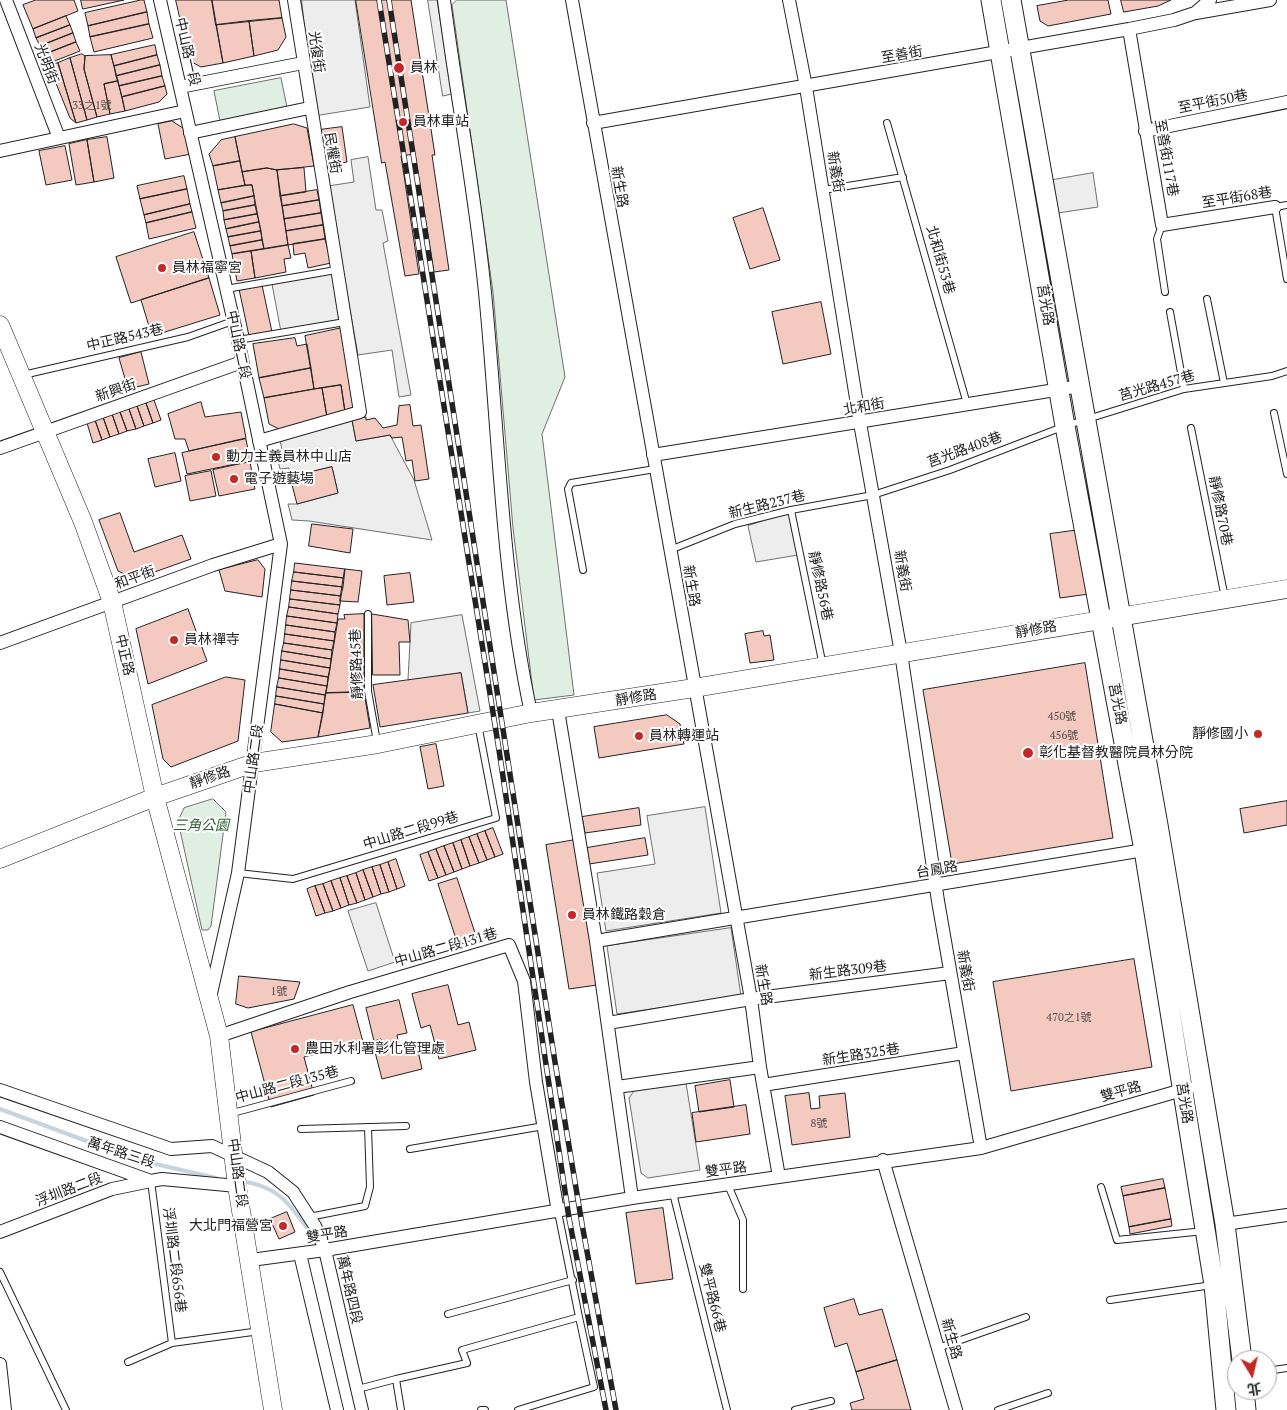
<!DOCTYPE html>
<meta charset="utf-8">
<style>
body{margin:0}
#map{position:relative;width:1287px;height:1410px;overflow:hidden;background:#fff;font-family:"PT Serif","Noto Sans TC",serif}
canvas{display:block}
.north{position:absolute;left:1227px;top:1350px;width:50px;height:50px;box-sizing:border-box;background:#fff;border:1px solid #a7a7a7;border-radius:50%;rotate:171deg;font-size:14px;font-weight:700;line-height:20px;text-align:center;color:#222}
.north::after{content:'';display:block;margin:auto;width:18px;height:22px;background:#c62828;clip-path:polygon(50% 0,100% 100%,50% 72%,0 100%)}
</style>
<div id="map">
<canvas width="1287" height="1410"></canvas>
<div class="north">北</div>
</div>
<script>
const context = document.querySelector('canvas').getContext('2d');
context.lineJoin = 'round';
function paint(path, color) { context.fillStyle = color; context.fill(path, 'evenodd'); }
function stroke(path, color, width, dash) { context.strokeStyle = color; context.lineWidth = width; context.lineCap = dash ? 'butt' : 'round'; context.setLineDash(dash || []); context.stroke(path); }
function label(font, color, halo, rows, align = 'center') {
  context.font = font + ' "PT Serif","Noto Sans TC",serif'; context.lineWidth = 4; context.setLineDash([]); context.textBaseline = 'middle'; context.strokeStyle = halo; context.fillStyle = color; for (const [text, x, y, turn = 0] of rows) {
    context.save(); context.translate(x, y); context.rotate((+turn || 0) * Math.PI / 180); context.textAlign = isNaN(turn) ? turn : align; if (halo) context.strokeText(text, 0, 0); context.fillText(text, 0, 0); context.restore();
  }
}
const green = new Path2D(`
 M457,0H506L565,377L542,434L574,695L534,700L513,528L493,292L452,5Z
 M281,78L287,107L220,121L214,91Z
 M213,799L226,812L211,926L208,930H202L178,821L184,808Z`);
const parking = new Path2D(`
 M302,0H355L370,107L314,116Z
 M428,0H437L452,94L443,96Z
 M368,157L376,210H382L388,241L383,243L411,395L399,397L392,350L358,355L328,186L354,182L351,160Z
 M1093,173L1098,207L1058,213L1053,180Z
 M334,272L343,321L281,332L272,284Z
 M352,420L356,441L390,435L414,480L432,540L309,521L292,520L288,504H297L338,493L332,467L290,477L289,468L280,469L278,461L284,460L280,440Z
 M791,512L798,555L756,562L748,526Z
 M462,615L480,711L468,713L461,673L409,682L408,679L411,623Z
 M705,807L721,913L606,931L597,873L655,864L647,816Z
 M376,903L395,962L368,971L348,911Z
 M731,928L741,996L617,1014L607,946Z
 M686,1083L700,1170L648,1178L641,1173L629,1098L634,1091Z`);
const stream = new Path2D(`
 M0,1109L138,1160L216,1178
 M240,1181C281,1186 290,1206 313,1236`);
const building = new Path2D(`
 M36,0H74L78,11L33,29L23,5Z
 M81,0H124L83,9Z
 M141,0H144L147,12L88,26L85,13Z
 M176,0H212L223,63L201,67L190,61Z
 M212,0H279L282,18L216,25Z
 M356,0H411L435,155H432L449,270L434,272L415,154L401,156L419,274L405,276L385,162L382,163Z
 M1069,0H1108L1111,14L1048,26L1040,21L1037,6Z
 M1121,0H1171L1158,6L1124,12Z
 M147,12L149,24L90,37L88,26Z
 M66,16L70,25L36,38L33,29Z
 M282,18L286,37L278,50L254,56L249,21Z
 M249,21L254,56L223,63L216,25Z
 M149,24L153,38L94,52L90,37Z
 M70,25L73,33L40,46L36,38Z
 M73,33L76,42L43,55L40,46Z
 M76,42L80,51L47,64L43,55Z
 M155,45L157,55L114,66L111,55Z
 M82,54L85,56L84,69L97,117L87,120L70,58Z
 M111,55L118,81L104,84L110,114L97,117L84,69L85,56Z
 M157,55L160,65L116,76L114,66Z
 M70,58L87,120L76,123L58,63Z
 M58,63L76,123L70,118L49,66Z
 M160,65L162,76L119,86L116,76Z
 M162,76L165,86L122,97L119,86Z
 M118,81L125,111L110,114L104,84Z
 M165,86L167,94L159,102L125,111L122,97Z
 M172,121L186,130L191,154L165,159L158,124Z
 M294,124L307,128L314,166L277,170L267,168L242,172L235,137Z
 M342,127L347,162L329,165L330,171L326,172L319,130Z
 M107,137L114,178L94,182L87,140Z
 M235,137L240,161L213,166L209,154L221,140Z
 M87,140L94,182L76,185L69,144Z
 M65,146L72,180L46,185L39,151Z
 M240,161L245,185L218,190L213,166Z
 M267,168L277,170L288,245L264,249L252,185H245L242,172Z
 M304,168L306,192L280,196L277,170Z
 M184,176L187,189L140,199L137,186Z
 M252,185L254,196L221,203L218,190Z
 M187,189L190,204L144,215L140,199Z
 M317,190L319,200L282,206L280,196Z
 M254,196L255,205L223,211L221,203Z
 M319,200L321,213L284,219L282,206Z
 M190,204L192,212L146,223L144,215Z
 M255,205L257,214L224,220L223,211Z
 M763,208L780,260L750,269L733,218Z
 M192,212L196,228L149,239L146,223Z
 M321,213L323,225L286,231L284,219Z
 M257,214L259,222L226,229L224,220Z
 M259,222L261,231L228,237L226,229Z
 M323,225L325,239L288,245L286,231Z
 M261,231L262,240L230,246L228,237Z
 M194,232L209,278L131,303L116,257Z
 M325,239L331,263L308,268L305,253L294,255L293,244Z
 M262,240L264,249L232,254L230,246Z
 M288,245L291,258L284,259L286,272L255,278L251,251Z
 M251,251L255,278L237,281L232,254Z
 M209,278L220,315L152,336L141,300Z
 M262,285L272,332L249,336L239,289Z
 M821,302L831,354L783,364L772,312Z
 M342,328L357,404L345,412L341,385L314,389L305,336Z
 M295,338L297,346L307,344L311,368L259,378L253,344Z
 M141,352L149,384L128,389L119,358Z
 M311,368L314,389L264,398L259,378Z
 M341,385L345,412L327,417L322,388Z
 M322,388L327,417L279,429L269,424L264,398Z
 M154,400L161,420L153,423L146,403Z
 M201,402L205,417L241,412L246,438L189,451L185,439H175L168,414Z
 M146,403L153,423L144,426L137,406Z
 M410,405L413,426L421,425L429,479L415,481L412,460L406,461L402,437L392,438L390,435L356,441L352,420L366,417V420L375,418L383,428L397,425L399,406Z
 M137,406L144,426L136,429L129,409Z
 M129,409L136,429L127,431L120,412Z
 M120,412L127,431L119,434L112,414Z
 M112,414L119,434L110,437L103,417Z
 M103,417L110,437L102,440L95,420Z
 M95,420L102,440L93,443L87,423Z
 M246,439L250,461L187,474L182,453Z
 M175,453L181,481L155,487L148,459Z
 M250,462L255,489L219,496L213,470Z
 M332,467L338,493L297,504L290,477Z
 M211,471L216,496L190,501L185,476Z
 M120,513L134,552L182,535L191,559L135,579L118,571L99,520Z
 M312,524L353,529L350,553L309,546Z
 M1079,530L1089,594L1060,598L1050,534Z
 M258,560L265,569L262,597L225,591L219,570Z
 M295,563L345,569L344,578L294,572Z
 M345,569L362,571L358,602L340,601Z
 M294,572L344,578L343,587L292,581Z
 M410,573L414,602L387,605L384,576Z
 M292,581L343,587L341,596L291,590Z
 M291,590L341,596L340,605L290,599Z
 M290,599L340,605L338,614L289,607Z
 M289,607L338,614L337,623L287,616Z
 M188,609L207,661L148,684L136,629Z
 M364,614V692L326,693L338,619H345L344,615Z
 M372,614L408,620L410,642H399L400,675H373Z
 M287,616L337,623L335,632L286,625Z
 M286,625L335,632L334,641L285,634Z
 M763,631L764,636L770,635L774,660L750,663L745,634Z
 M285,634L334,641L332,650L284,643Z
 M284,643L332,650L331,659L282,651Z
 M282,651L331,659L330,668L281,660Z
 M281,660L330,668L328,677L280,669Z
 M1085,663L1113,838L952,864L923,690Z
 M280,669L328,677L327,686L279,678Z
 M461,673L468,713L380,727L373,685Z
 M226,677L245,680L238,741L171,767L163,759L152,705Z
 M279,678L327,686L325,695L277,687Z
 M277,687L325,695L324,704L276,696Z
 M364,692L370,728L318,737L326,693Z
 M276,696L324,704L323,713L275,704Z
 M275,704L323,713L318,737L282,742L271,732Z
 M667,715L680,724L684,744L599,758L594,727Z
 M436,744L444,786L428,789L420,747Z
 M1287,801V825L1244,833L1240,809Z
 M639,808L641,825L585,833L582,817Z
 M493,828L503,854L495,857L485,831Z
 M485,831L495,857L487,860L477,834Z
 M477,834L487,860L479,863L469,837Z
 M469,837L479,863L470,866L461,840Z
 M645,838L648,855L589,864L587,848Z
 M461,840L470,866L462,869L453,843Z
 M575,840L597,985L569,989L546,845Z
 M453,843L462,869L454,872L444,846Z
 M444,846L454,872L446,875L436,849Z
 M436,849L446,875L438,878L428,852Z
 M428,852L438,878L429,881L420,855Z
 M396,859L405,886L397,889L388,862Z
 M388,862L397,889L389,892L380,865Z
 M380,865L389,892L381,894L372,867Z
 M372,867L381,894L373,897L363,870Z
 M363,870L373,897L365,900L356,873Z
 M356,873L365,900L357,903L347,876Z
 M347,876L357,903L349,905L340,878Z
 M340,878L349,905L341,908L331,881Z
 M457,878L477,939L458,945L438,884Z
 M331,881L341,908L333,911L323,884Z
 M323,884L333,911L325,913L315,886Z
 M315,886L325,913L316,916L307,889Z
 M1134,959L1152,1067L1011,1091L993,982Z
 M239,976L300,982L294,999L248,1008L236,1004Z
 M448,985L458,1025L469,1022L476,1050L439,1059L430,1025L421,1028L412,994Z
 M399,1000L407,1033L397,1035L399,1046L416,1042L422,1069L382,1079L375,1052L383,1050L381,1039L374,1041L366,1008Z
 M353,1005L363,1042L304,1057L314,1095L271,1107L251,1032Z
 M730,1080L734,1107L699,1112L695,1086Z
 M809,1093L811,1109L820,1108L819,1096L845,1093L850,1137L792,1145L785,1096Z
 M746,1105L750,1134L696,1142L692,1113Z
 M1163,1179L1165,1188L1123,1196L1121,1187Z
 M1165,1188L1171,1219L1129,1227L1123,1196Z
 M663,1208L673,1279L636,1284L626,1213Z
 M287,1212L295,1232L279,1239L270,1219Z
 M1171,1219L1172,1226L1130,1234L1129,1227Z
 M854,1299L859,1315L882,1309L897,1360L856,1372L847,1343L835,1347L824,1308Z
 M897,1360L911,1410H852L850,1403L864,1399L856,1372Z`);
const lane = new Path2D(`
 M887,123L967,404
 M823,190L903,177
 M1287,205L1275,207L1287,279
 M1162,225L1157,239L1165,292
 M226,289L336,270
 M1207,299L1224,383
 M1170,312L1184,389
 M238,340L345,322
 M23,375L188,337L233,321
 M1274,413L1287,474
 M1191,428L1225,598
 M791,510L823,666
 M670,550L735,524L791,510L873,495L950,470L1065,426L1184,389L1272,376L1287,371
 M583,570L568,489L571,483L655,469
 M368,614V691L377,742
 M238,873L293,879L496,818L478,724
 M229,1114L351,1081
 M301,1129L406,1126
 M410,1149L544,1126
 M151,1181L172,1343
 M728,1185L743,1220V1289
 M1101,1187L1117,1240L1204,1231
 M673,1193L727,1410
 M558,1212L579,1317
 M309,1217L365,1206L370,1187L368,1127
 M0,1272L66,1410
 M1110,1300L1212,1285
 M448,1314L573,1280
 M938,1348L1026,1317
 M128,1362L172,1343L260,1331
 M1267,1371L1287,1368
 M396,1379L467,1363L462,1350L579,1317L594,1387L518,1410
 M358,1389L396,1379L401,1410
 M481,1410H485
 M795,1410L831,1401
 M998,1410L1048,1393`);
const street = new Path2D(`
 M6,0L59,138
 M160,0L238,340L281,544L238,873L210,998
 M444,0C457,101 477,202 486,303C499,440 502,578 531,713
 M572,0L751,999L760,1067L779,1177
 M789,0L806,87L860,423L901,653L938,901L981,1148
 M1196,13L1270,0
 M1129,29L1162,225L1275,207
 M180,87L303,63
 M593,123L1129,29L1174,20L1195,13L1210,0
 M1145,131L1287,102
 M190,133L309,108
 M0,151L185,111
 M259,441L360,412L294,0
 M0,448L242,362
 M653,455L1080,386
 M0,643L213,565L281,544
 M558,710L596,941L632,1198
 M596,941L1144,850
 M608,1023L751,999L950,973
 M219,1036L350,992L509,945L524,981L536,1082L558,1212
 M763,1085L964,1053
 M617,1087L760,1067
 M0,1090L171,1149L212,1146L268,1172L293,1192L315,1226L325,1250L362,1410
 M0,1127L151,1181L162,1179L237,1186
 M883,1160L956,1410
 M1225,1224L1287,1215
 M0,1232L112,1189L151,1181
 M300,1254L337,1410
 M251,1260L325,1250L632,1198L981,1148L1189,1088
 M0,1364L5,1410`);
const secondary = new Path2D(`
 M0,325L83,522L112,602L155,797L219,1036L237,1186L273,1410
 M0,859L155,797L254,763L378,744L531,713L694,688L1287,589`);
const primary = new Path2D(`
 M991,0L1065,426L1144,850L1214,1285L1226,1410
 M1011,0L1158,825L1225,1224L1242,1360
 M1244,1390L1246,1410`);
const rail = new Path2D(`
 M379,0L499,750L569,1218L606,1410
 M389,0L555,1062L582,1224L616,1410`);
const markers = [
 [399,68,6,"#c62828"],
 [403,122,5,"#c62828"],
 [162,268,5,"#c62828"],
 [216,457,5,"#c62828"],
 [234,479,5,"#c62828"],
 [174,640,5,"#c62828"],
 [1258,734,5,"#c62828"],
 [639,736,5,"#c62828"],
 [1028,753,6,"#c62828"],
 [572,915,5,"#c62828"],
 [295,1049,5,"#c62828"],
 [283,1226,5,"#c62828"]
];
const numberNames = [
 ["33之1號",92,106],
 ["450號",1062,717],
 ["456號",1064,736],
 ["1號",279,992],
 ["470之1號",1069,1018],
 ["8號",819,1124]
];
const streetNames = [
 ["中山路一段",187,52,77],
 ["光復街",316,52,82],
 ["至善街",902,55,-10],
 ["光明街",46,64,69],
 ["至平街50巷",1213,102,-11],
 ["民權街",332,153,81],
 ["至善街117巷",1166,158,80],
 ["新義街",835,172,81],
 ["新生路",619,187,80],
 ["至平街68巷",1237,198,-9],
 ["北和街53巷",940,260,74],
 ["莒光路",1045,305,80],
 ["中正路543巷",125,338,-13],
 ["中山路二段",238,345,78],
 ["莒光路457巷",1157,386,-16],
 ["新興街",116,391,-19],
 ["北和街",864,407,-10],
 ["莒光路408巷",965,450,-20],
 ["新生路237巷",767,505,-14],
 ["靜修路70巷",1220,511,79],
 ["新義街",902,571,80],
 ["和平街",135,578,-20],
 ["新生路",691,586,80],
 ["靜修路56巷",820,586,78],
 ["靜修路",1036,630,-10],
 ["中正路",124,655,77],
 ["靜修路45巷",357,664,-92],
 ["靜修路",636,698,-9],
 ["莒光路",1117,704,79],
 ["中山路二段",254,759,-82],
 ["靜修路",210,778,-19],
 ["中山路二段99巷",411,831,-17],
 ["台鳳路",937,870,-10],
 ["中山路二段131巷",446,948,-16],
 ["新生路309巷",848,971,-7],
 ["新義街",965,971,80],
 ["新生路",763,985,80],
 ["新生路325巷",861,1055,-9],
 ["中山路二段135巷",287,1085,-15],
 ["雙平路",1121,1092,-16],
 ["莒光路",1184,1103,81],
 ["萬年路三段",121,1153,18],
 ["雙平路",726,1170,-8],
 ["中山路二段",237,1173,82],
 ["浮圳路二段",69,1190,-21],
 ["雙平路",327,1235,-9],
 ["浮圳路二段656巷",174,1260,83],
 ["萬年路四段",349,1290,77],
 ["雙平路66巷",712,1298,76],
 ["新生路",951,1339,74]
];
const poiNames = [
 ["員林",410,68],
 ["員林車站",413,122],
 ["員林福寧宮",172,268],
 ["動力主義員林中山店",226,457],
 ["電子遊藝場",244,479],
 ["員林禪寺",184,640],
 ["靜修國小",1248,734,"right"],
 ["員林轉運站",649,736],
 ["彰化基督教醫院員林分院",1039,753],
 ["員林鐵路穀倉",582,915],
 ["農田水利署彰化管理處",305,1049],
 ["大北門福營宮",273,1226,"right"]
];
const parkNames = [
 ["三角公園",201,826]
];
paint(green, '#e0efe3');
stroke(green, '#6f6f6f', 1);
paint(parking, '#ededed');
stroke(parking, '#6f6f6f', 1);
stroke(stream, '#c7d3dd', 4);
paint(building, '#f3c9c0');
stroke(building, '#222', 1);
stroke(lane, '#222', 8);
stroke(street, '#222', 14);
stroke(secondary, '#222', 19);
stroke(primary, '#222', 21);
stroke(lane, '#fff', 6);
stroke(street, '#fff', 12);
stroke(secondary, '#fff', 18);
stroke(primary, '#fff', 19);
stroke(rail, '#222', 5.5);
stroke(rail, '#fff', 4, [11]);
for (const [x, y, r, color] of markers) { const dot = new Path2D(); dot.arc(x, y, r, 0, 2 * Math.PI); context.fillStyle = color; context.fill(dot); stroke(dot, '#fff', 2); }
label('11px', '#564c4a', null, numberNames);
label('14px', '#222', '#fff', streetNames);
label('14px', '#222', '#fff', poiNames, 'left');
label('italic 14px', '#2f5e38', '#fff', parkNames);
</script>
